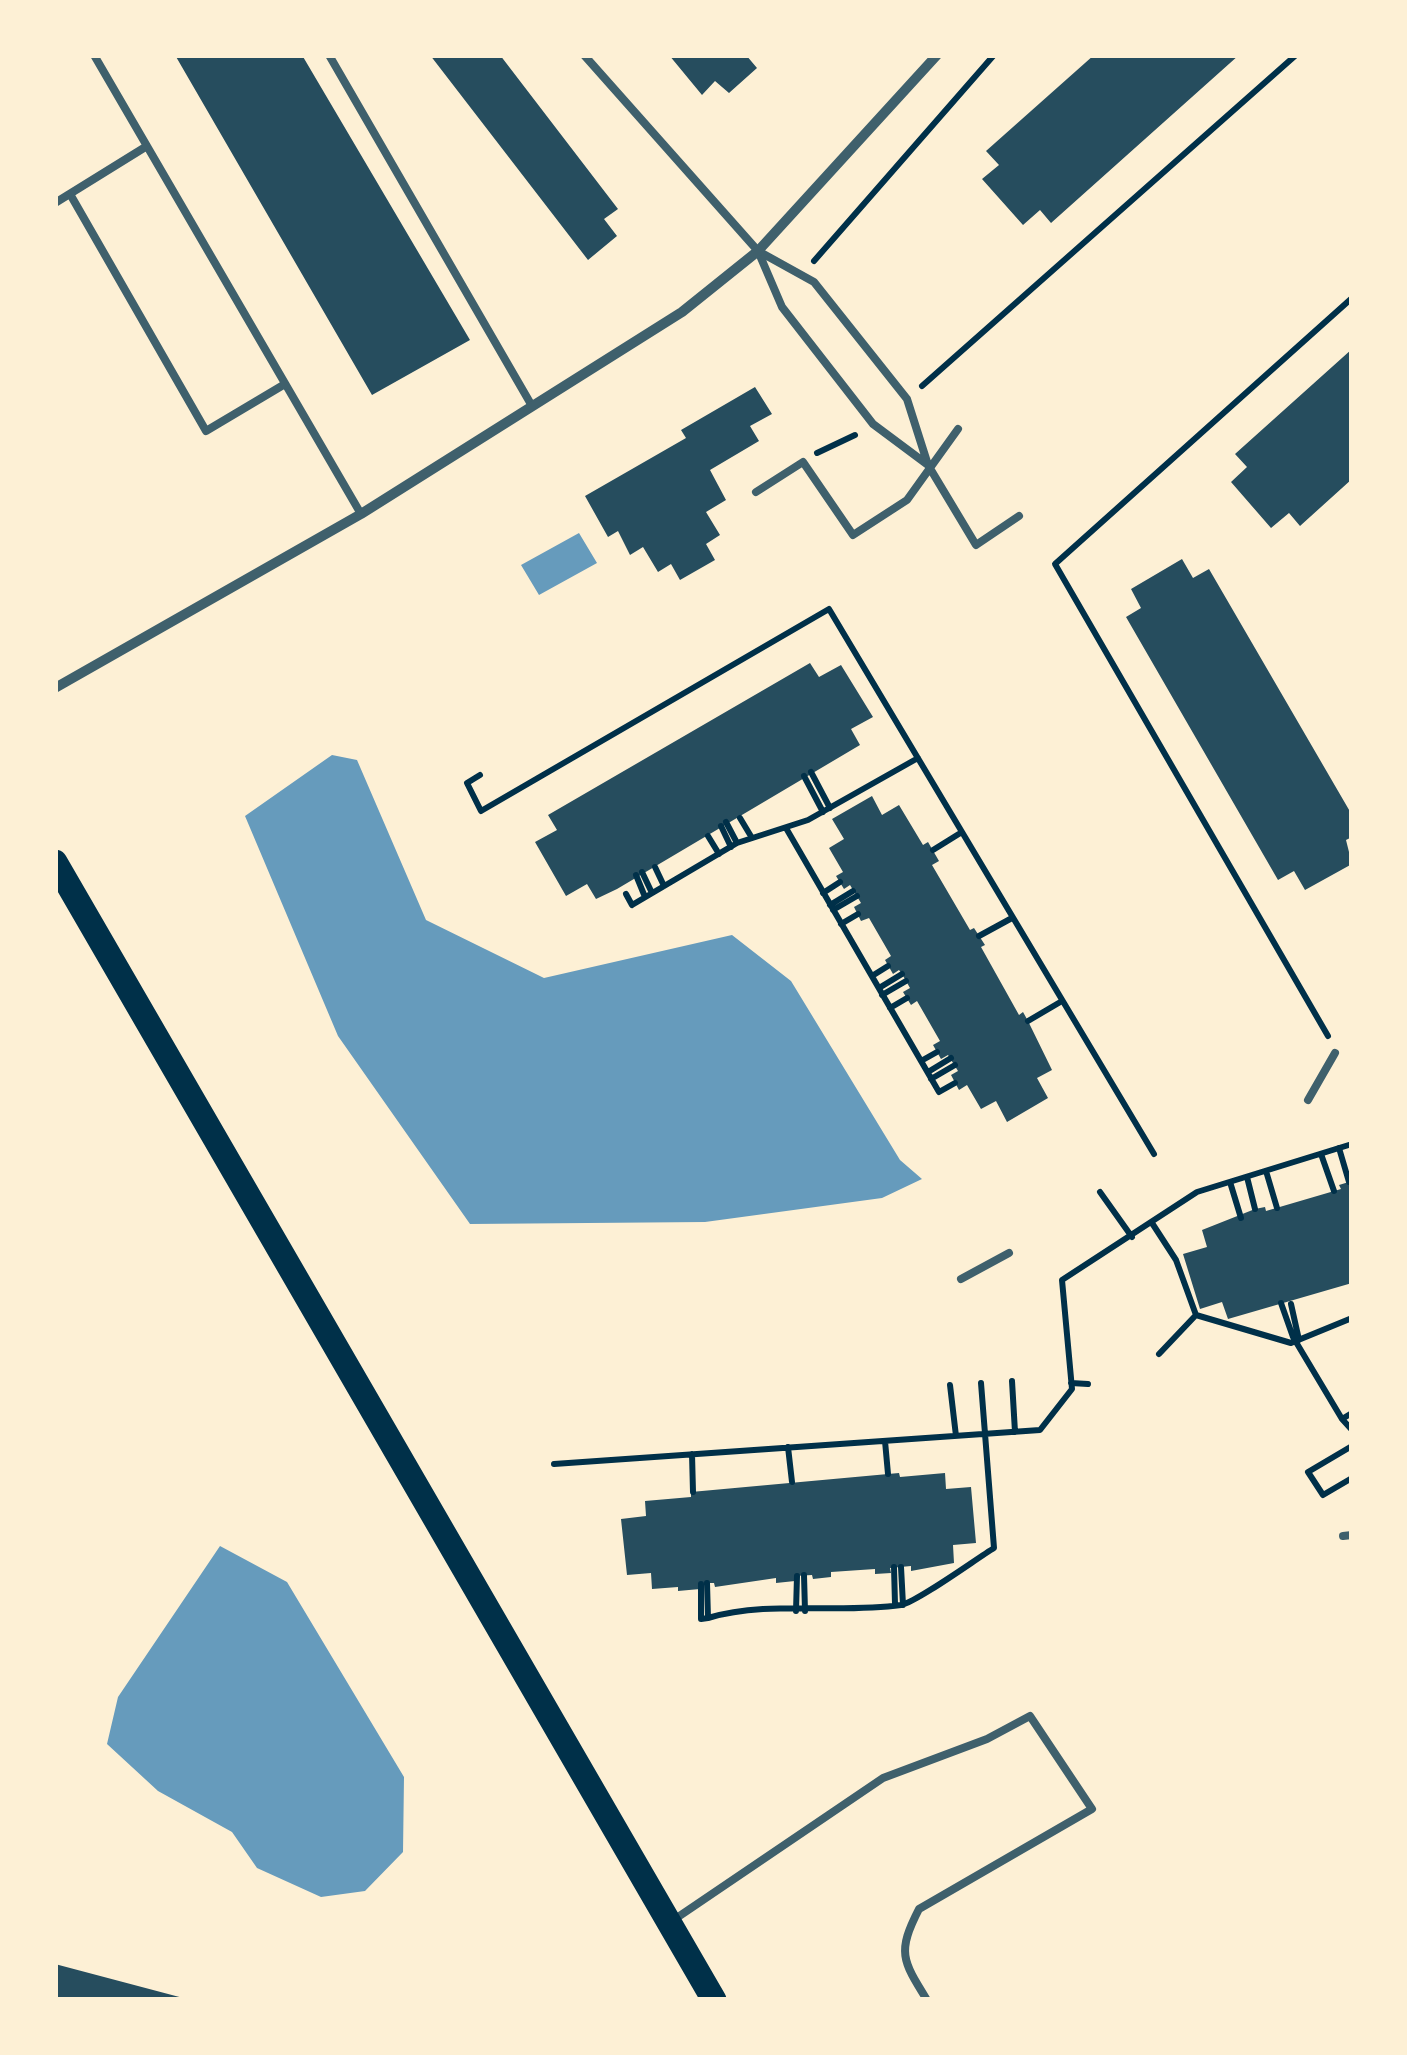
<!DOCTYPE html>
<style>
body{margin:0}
#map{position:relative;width:1407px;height:2055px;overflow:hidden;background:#fdf0d5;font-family:"Asap Condensed",sans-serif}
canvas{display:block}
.frame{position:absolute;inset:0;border:58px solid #fdf0d5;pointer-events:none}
</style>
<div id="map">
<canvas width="1407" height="2055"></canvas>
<div class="frame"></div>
</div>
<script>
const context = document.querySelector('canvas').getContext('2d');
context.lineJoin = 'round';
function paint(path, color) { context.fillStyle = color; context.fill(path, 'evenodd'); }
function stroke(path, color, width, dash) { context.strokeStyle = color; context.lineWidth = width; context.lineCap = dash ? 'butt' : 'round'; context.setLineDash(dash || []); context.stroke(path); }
const water = new Path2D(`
 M579,533L597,563L539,595L521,565Z
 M332,755L357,760L426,920L544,978L732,935L791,981L900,1160L922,1179L882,1198L705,1222L470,1224L338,1036L245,816Z
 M220,1546L287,1582L404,1777L403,1852L365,1891L321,1897L257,1868L232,1832L158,1791L107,1744L118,1697Z`);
const building = new Path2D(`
 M175,55H302L470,340L372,395Z
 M430,55H500L618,209L604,219L617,236L588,260Z
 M669,55H746L757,68L729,93L715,81L702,95Z
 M1094,55H1239L1051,223L1040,210L1023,225L982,179L999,165L986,151Z
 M1352,349V479L1300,526L1289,513L1271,528L1231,482L1247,467L1235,454Z
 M755,387L772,414L750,426L759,441L710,470L726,500L706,512L720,535L706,544L715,560L680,580L671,564L658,572L643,547L630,555L618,531L608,537L585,496L686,438L681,430Z
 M1182,559L1193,578L1209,569L1352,815V837L1346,840L1352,864L1305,890L1294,871L1278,880L1126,617L1141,608L1131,589Z
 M810,663L819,677L841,665L873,717L851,729L860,745L617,889L596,899L587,884L566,896L535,842L557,830L548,815Z
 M872,796L882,815L899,805L923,845L928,842L939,861L932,865L970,930L974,928L985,945L981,947L1019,1015L1023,1012L1028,1021L1052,1070L1037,1078L1048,1098L1007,1122L996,1101L981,1109L967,1085L959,1090L951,1075L958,1071L948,1055L941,1059L933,1045L940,1041L917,1001L911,1005L903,992L910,988L902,974L899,970L893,974L885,960L891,956L869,918L861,921L854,907L861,903L850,885L844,889L836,876L843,872L829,848L844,839L832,819Z
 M1352,1181V1283L1228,1319L1222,1302L1200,1309L1183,1254L1207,1247L1202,1230L1255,1209L1265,1207L1266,1211L1341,1189L1339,1185Z
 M899,1473L900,1477L945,1473L946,1489L971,1487L976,1543L953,1545L954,1563L911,1571V1566L890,1568L891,1573L875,1574V1569L831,1572V1577L813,1579L812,1575L795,1576V1581L776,1583V1578L715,1587L714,1583H707L700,1589L678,1591V1587L652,1589L651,1573L627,1575L621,1519L646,1516L645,1501L691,1497V1492Z
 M55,1964L187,1999V2000H55Z`);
const path = new Path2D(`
 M814,261L994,55
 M922,386L1296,55
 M817,453L855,435
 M811,772L830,808
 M480,775L467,783L481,811L829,609L1154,1154
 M804,776L823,812
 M740,818L752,838
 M726,822L737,843
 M721,826L731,847
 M786,828L939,1092L955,1083
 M708,836L719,854
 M933,850L962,832
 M655,867L664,886
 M642,872L652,893
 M636,875L645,897
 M823,893L840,882
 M626,894L632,905L737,843L808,820L918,758
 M830,905L853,891
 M833,910L857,896
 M841,924L858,914
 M979,936L1012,918
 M872,976L888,966
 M879,988L902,974
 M882,995L906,981
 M890,1008L907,998
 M1028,1021L1062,1001
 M1328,1036L1055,564L1352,298
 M921,1061L937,1052
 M928,1072L951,1058
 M931,1079L955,1065
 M1339,1148L1349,1182
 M1321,1154L1334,1191
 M1266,1171L1277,1208
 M1247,1177L1255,1209
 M1230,1182L1241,1218
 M1100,1192L1132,1237
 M1152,1223L1176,1260L1196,1315L1291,1343L1352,1318
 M1281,1303L1293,1337L1342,1419L1352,1413
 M1291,1304L1299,1340
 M1159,1354L1196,1315
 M1012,1381L1015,1432
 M1071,1383L1088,1384
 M950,1385L956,1436
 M1342,1419L1352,1430
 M885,1441L888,1474
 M1352,1446L1308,1472L1323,1495L1352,1478
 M788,1447L792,1482
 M692,1454L693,1492
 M554,1464L1040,1430L1072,1389L1062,1280L1197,1192L1352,1144
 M894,1567L895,1604
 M901,1567L903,1605
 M804,1575L805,1611
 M707,1583L708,1618C769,1600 838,1614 901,1605C917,1602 976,1559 994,1548L981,1383
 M701,1584V1619L708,1618
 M796,1611L797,1576`);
const service = new Path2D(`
 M94,55L361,514
 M329,55L532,406
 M584,55L758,251L782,307L873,424L928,465
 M70,194L206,431L285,384
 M55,203L147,146
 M758,251L814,282L907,399L928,465L976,545L1019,516
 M756,492L803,462L853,535L907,500L958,429
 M1308,1100L1335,1053
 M961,1279L1009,1253
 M1343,1536L1352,1535
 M675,1919L883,1778L987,1739L1030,1716L1092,1809L919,1909C897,1952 902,1960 927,2000`);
const minor = new Path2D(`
 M55,688L361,514L682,312L758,251L937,55`);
const primary = new Path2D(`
 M55,862L714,2000`);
paint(water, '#669bbc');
paint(building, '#264d5e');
stroke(path, '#003049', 6);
stroke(service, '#3f606c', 8);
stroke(minor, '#3f606c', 10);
stroke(primary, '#003049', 25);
</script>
